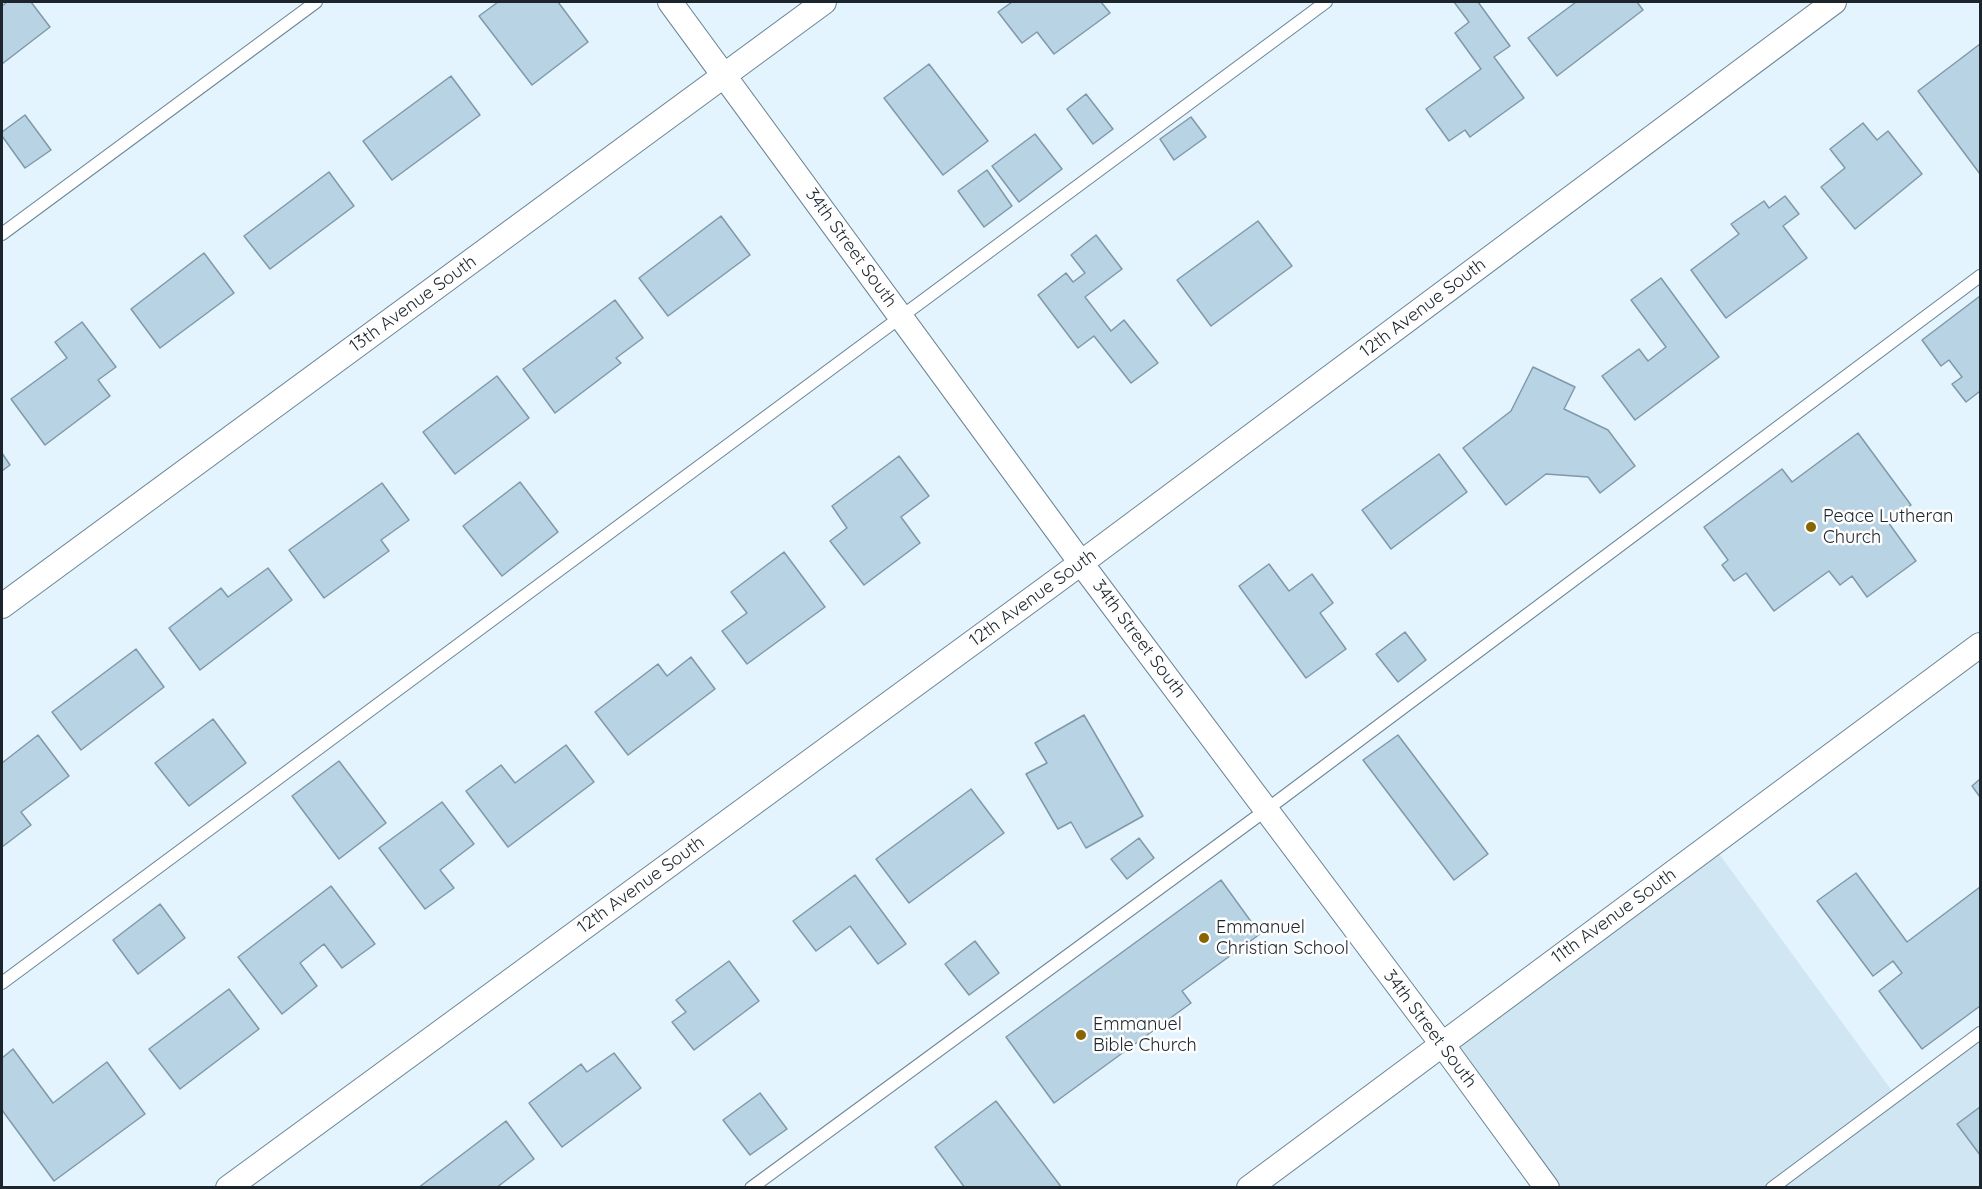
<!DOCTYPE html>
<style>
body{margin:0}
#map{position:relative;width:1982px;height:1189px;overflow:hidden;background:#e3f4fe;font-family:Quicksand,sans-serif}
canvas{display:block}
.frame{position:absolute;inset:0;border:3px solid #1b252b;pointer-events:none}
</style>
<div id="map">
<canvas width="1982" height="1189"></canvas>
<div class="frame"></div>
</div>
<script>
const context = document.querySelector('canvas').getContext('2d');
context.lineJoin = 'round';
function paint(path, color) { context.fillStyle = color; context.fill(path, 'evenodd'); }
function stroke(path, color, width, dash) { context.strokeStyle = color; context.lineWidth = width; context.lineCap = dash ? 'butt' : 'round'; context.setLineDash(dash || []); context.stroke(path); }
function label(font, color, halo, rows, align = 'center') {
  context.font = font + ' Quicksand,sans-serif'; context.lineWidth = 5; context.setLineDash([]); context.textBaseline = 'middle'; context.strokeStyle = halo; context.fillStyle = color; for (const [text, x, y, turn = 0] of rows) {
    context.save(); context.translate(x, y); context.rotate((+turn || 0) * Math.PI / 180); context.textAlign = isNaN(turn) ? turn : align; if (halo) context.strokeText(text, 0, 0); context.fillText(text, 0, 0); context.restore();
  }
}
const built = new Path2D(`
 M1712,844L1895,1095L1980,1033V1187H1547L1442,1044Z`);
const building = new Path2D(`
 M7,2H31L50,27L2,64V6Z
 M498,2H558L588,42L532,85L479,16Z
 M1012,2H1101L1110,13L1054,54L1037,32L1022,43L998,12Z
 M1454,2H1478L1510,46L1494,57L1524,98L1470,137L1465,130L1449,141L1426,109L1481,69L1455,33L1469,22Z
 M1576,2H1637L1643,10L1557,76L1528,38Z
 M1980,44V174L1918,91Z
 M929,64L988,141L943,175L884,98Z
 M451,76L480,115L392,180L363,141Z
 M1086,94L1113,129L1093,144L1067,109Z
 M25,115L51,150L25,168L2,136V132Z
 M1191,117L1206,137L1174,160L1160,139Z
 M1863,123L1877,140L1888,131L1922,174L1855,229L1821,187L1845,168L1830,149Z
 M1035,134L1062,169L1019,202L992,166Z
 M987,170L1012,206L984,227L958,191Z
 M329,172L354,206L270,269L244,236Z
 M1785,196L1799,214L1783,226L1807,258L1726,318L1691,270L1739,234L1731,224L1764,201L1769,208Z
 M721,216L750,255L668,316L639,278Z
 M1258,221L1292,266L1211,326L1177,280Z
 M1096,235L1122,269L1085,297L1111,331L1124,320L1158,363L1131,383L1094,336L1078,348L1038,295L1066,273L1073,282L1085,273L1071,255Z
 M204,253L234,293L160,348L131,309Z
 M1661,278L1719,357L1635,420L1602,376L1639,349L1648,361L1666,347L1631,300Z
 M1980,296V394L1979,392L1966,402L1952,384L1962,377L1949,360L1941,366L1922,340Z
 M615,300L643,338L616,358L621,363L555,413L523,369Z
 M82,322L116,367L98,380L110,396L45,445L11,399L67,358L55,342Z
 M1533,367L1575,387L1564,409L1608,430L1635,466L1600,493L1588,477L1546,474L1506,505L1463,448L1511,411Z
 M497,376L529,418L455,474L423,432Z
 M1858,433L1911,505L1888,522L1916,561L1867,597L1852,576L1840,585L1829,571L1774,611L1746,573L1734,581L1722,565L1728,560L1704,527L1782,469L1792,482Z
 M2,453L10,465L2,471Z
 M1439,454L1467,492L1391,549L1362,510Z
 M899,456L929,496L901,517L920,543L864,585L830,541L847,528L832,506Z
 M520,482L558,532L502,576L463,526Z
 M382,483L409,520L381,540L389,551L324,598L289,550Z
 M784,552L825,607L747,664L722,631L747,613L731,592Z
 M1269,564L1289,591L1312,574L1333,603L1320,613L1346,649L1306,678L1239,586Z
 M268,568L292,600L200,670L169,628L221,588L228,597Z
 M1405,632L1426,660L1398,682L1376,654Z
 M136,649L164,687L81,750L52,712Z
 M691,657L715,689L628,755L595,712L658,664L667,676Z
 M1084,715L1143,816L1086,848L1071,822L1058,829L1026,774L1047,763L1035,743Z
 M213,719L246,763L189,806L155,763Z
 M38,735L69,776L21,812L31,825L2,847V763Z
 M1398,735L1488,854L1454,880L1363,760Z
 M566,745L594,782L508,847L466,791L501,765L515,783Z
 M339,761L386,823L339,859L292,796Z
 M1980,779V797L1972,786Z
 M971,789L1004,833L909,903L876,859Z
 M442,802L474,844L440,870L454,888L425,909L379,848Z
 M1139,838L1154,858L1127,879L1111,859Z
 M1856,873L1907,942L1980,887V1006L1922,1049L1879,991L1902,973L1893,961L1873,976L1817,901Z
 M855,875L906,944L878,964L850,926L816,951L793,921Z
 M1221,880L1260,934L1182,991L1191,1003L1054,1103L1006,1037Z
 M331,886L375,944L342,968L324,944L300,963L317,986L282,1014L238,957Z
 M160,904L185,938L138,974L113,940Z
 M975,941L999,973L969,995L945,964Z
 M729,961L759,1001L694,1050L672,1022L686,1012L676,1000Z
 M229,989L259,1029L180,1089L149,1049Z
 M13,1049L53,1103L107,1062L145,1114L54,1181L2,1110V1058Z
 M614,1053L641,1088L562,1147L529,1103L581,1064L587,1072Z
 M760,1093L787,1129L750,1155L723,1120Z
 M996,1101L1062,1188H965L935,1147Z
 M1980,1107V1155L1957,1124Z
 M506,1121L534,1159L496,1188H418Z`);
const lane = new Path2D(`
 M2,234L316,2
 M2,983L1326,2
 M751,1188L1266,810L1980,276
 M1772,1188L1980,1033`);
const street = new Path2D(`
 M670,2L1081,563L1442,1044L1547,1188
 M2,606L824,2
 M228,1188L1081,563L1834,2
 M1249,1188L1980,645`);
const markers = [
 [1811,527,6,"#886501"],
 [1204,938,6,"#886501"],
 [1081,1035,6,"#886501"]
];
const streetNames = [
 ["34th Street South",851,248,54],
 ["13th Avenue South",413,304,-36],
 ["12th Avenue South",1423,308,-37],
 ["12th Avenue South",1033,598,-36],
 ["34th Street South",1139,639,53],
 ["12th Avenue South",641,885,-36],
 ["11th Avenue South",1614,916,-36],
 ["34th Street South",1430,1029,53]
];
const poiNames = [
 ["Peace Lutheran",1823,517],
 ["Church",1823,538],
 ["Emmanuel",1216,928],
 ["Christian School",1216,949],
 ["Emmanuel",1093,1025],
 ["Bible Church",1093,1046]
];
paint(built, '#d1e6f3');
paint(building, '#b8d3e4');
stroke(building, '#7f99a9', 1.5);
stroke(lane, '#6c8594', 14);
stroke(street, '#6c8594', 26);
stroke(lane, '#fff', 12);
stroke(street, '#fff', 24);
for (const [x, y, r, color] of markers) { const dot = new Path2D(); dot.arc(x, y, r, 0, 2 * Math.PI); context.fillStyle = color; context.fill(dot); stroke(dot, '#fefefe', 2); }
label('18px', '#1b252b', '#fefefe', streetNames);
label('18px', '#1b252b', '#fefefe', poiNames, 'left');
</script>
